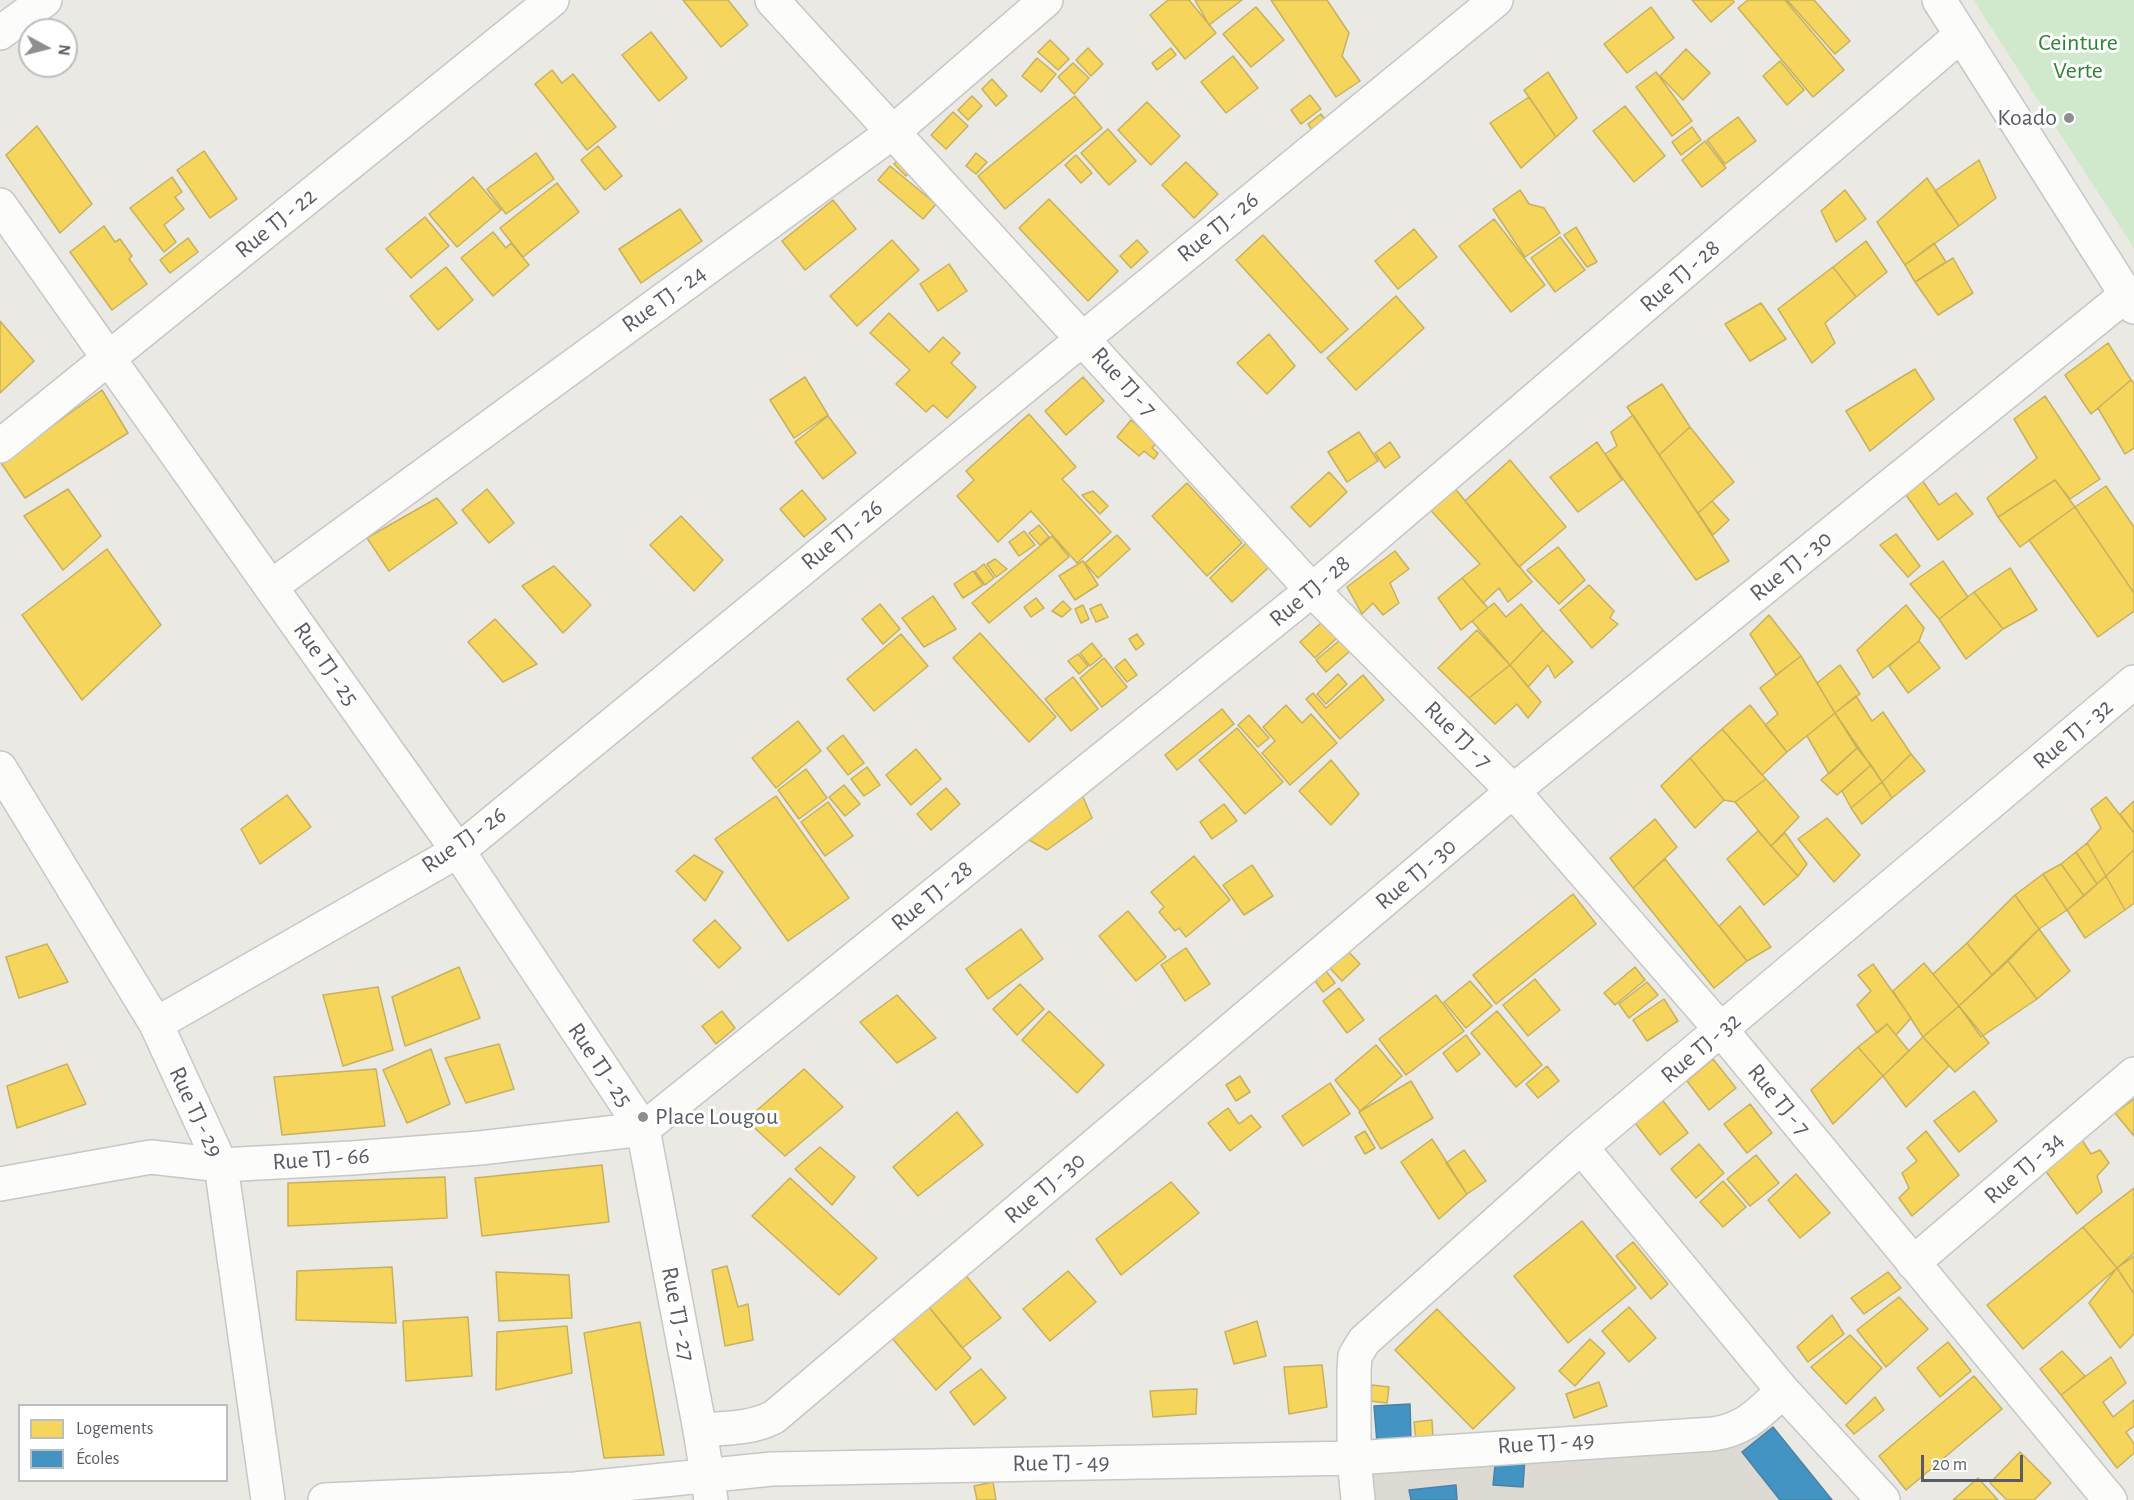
<!DOCTYPE html>
<meta charset="utf-8">
<style>
body{margin:0}
#map{position:relative;width:2134px;height:1500px;overflow:hidden;background:#eae9e3;font-family:"Alegreya Sans",sans-serif}
canvas{display:block}
.legend{position:absolute;left:18px;top:1404px;width:210px;height:78px;box-sizing:border-box;background:#fff;border:2px solid #bdbec1;margin:0;padding:8px 10px;list-style:none;font-size:18px;color:#595d63}
.legend li{display:flex;align-items:center;gap:12px;height:30px}
.legend b{width:30px;border:2px solid #bdbec1}
.north{position:absolute;left:18px;top:18px;width:60px;height:60px;box-sizing:border-box;background:#fff;border:2px solid #bdbec1;border-radius:50%;rotate:97deg;font-size:16px;font-weight:700;line-height:24px;text-align:center;color:#595d63}
.north::after{content:'';display:block;margin:auto;width:21px;height:27px;background:#8c8e90;clip-path:polygon(50% 0,100% 100%,50% 72%,0 100%)}
.scale{position:absolute;left:1921px;top:1455px;width:102px;height:27px;box-sizing:border-box;border:3px solid #595d63;border-top:0;padding-left:8px;font-size:18px;line-height:21px;white-space:nowrap;color:#595d63;-webkit-text-stroke:4px #fff;paint-order:stroke}
</style>
<div id="map">
<canvas width="2134" height="1500"></canvas>
<ul class="legend">
<li><b style="height:16px;background:#f6d55c"></b>Logements</li>
<li><b style="height:16px;background:#4393c3"></b>Écoles</li>
</ul>
<div class="north">N</div>
<div class="scale">20 m</div>
</div>
<script>
const context = document.querySelector('canvas').getContext('2d');
context.lineJoin = 'round';
function paint(path, color) { context.fillStyle = color; context.fill(path, 'evenodd'); }
function stroke(path, color, width, dash) { context.strokeStyle = color; context.lineWidth = width; context.lineCap = dash ? 'butt' : 'round'; context.setLineDash(dash || []); context.stroke(path); }
function label(font, color, halo, rows, align = 'center') {
  context.font = font + ' "Alegreya Sans",sans-serif'; context.lineWidth = 6; context.setLineDash([]); context.textBaseline = 'middle'; context.strokeStyle = halo; context.fillStyle = color; for (const [text, x, y, turn = 0] of rows) {
    context.save(); context.translate(x, y); context.rotate((+turn || 0) * Math.PI / 180); context.textAlign = isNaN(turn) ? turn : align; if (halo) context.strokeText(text, 0, 0); context.fillText(text, 0, 0); context.restore();
  }
}
const education = new Path2D(`
 M1758,1414L1832,1500H1360L1355,1446Z`);
const green = new Path2D(`
 M1974,0H2134V248L1983,15Z`);
const homes = new Path2D(`
 M683,0H728L748,25L721,47Z
 M1168,0H1189L1216,33L1185,59L1150,15Z
 M1195,0H1242L1209,25Z
 M1271,0H1327L1349,33L1342,56L1360,81L1336,97Z
 M1692,0H1733L1734,2L1711,22Z
 M1748,0H1785L1844,70L1813,97L1738,8Z
 M1787,0H1814L1850,41L1835,54Z
 M1256,7L1284,40L1251,67L1223,34Z
 M1651,7L1674,38L1627,73L1604,44Z
 M651,32L687,78L659,101L622,55Z
 M1050,40L1069,59L1058,70L1038,52Z
 M1088,48L1103,64L1091,76L1076,60Z
 M1171,48L1176,55L1157,70L1152,63Z
 M1686,49L1710,73L1683,100L1660,76Z
 M1233,56L1258,88L1226,113L1201,82Z
 M1037,58L1056,74L1041,92L1022,76Z
 M1780,61L1804,90L1787,105L1763,76Z
 M1073,63L1089,78L1074,94L1058,77Z
 M552,70L562,83L573,74L616,127L587,150L535,84Z
 M1548,72L1577,118L1556,137L1524,90Z
 M1656,72L1692,121L1672,136L1636,87Z
 M992,79L1007,96L996,106L982,89Z
 M1310,95L1321,109L1301,124L1291,110Z
 M972,96L982,106L968,120L958,110Z
 M1075,96L1102,128L1005,209L978,176Z
 M1529,97L1556,137L1521,168L1490,123Z
 M1147,102L1180,136L1151,165L1118,130Z
 M1625,106L1665,156L1634,182L1593,131Z
 M953,112L968,126L946,149L931,135Z
 M1321,114L1328,123L1314,133L1308,124Z
 M1738,117L1756,141L1725,164L1707,140Z
 M37,126L92,204L60,233L6,155Z
 M1692,127L1701,140L1681,155L1672,142Z
 M1108,129L1136,161L1109,185L1081,153Z
 M1705,141L1726,168L1702,187L1682,160Z
 M598,146L622,176L605,190L581,160Z
 M204,151L237,199L210,218L177,170Z
 M536,153L554,179L506,214L487,189Z
 M976,153L987,162L976,174L966,166Z
 M902,155L915,166L906,176L894,164Z
 M1076,155L1092,173L1081,183L1065,165Z
 M1979,160L1996,198L1959,226L1935,191Z
 M1186,162L1218,194L1194,218L1162,185Z
 M890,166L936,204L923,219L878,180Z
 M172,177L182,192L175,197L184,209L164,225L176,242L164,252L130,208Z
 M473,177L501,210L457,247L429,214Z
 M1927,178L1959,226L1905,265L1877,222Z
 M557,183L579,212L523,257L500,228Z
 M1520,190L1529,204L1544,208L1560,233L1525,257L1493,209Z
 M1845,190L1866,219L1836,242L1821,211Z
 M1049,199L1118,271L1088,301L1019,228Z
 M833,200L856,229L805,270L782,241Z
 M680,209L702,241L641,283L619,249Z
 M425,217L449,246L411,278L386,249Z
 M1494,219L1545,285L1511,312L1459,246Z
 M104,226L115,242L120,239L132,256L129,259L147,284L112,310L70,252Z
 M1576,227L1597,262L1587,267L1564,235Z
 M1414,229L1437,257L1398,289L1375,261Z
 M493,232L506,248L511,243L529,265L493,296L461,258Z
 M1263,235L1348,329L1321,353L1236,260Z
 M1560,237L1585,270L1555,292L1531,258Z
 M188,238L198,252L170,273L160,260Z
 M892,240L919,270L857,326L830,296Z
 M1137,240L1148,252L1131,268L1120,256Z
 M1866,241L1887,272L1856,297L1833,267Z
 M1934,243L1946,262L1915,282L1905,265Z
 M1953,258L1973,293L1938,315L1915,282Z
 M949,264L967,291L938,311L920,284Z
 M446,267L473,300L438,330L410,296Z
 M1833,267L1856,297L1825,323L1835,343L1812,363L1778,309Z
 M1396,296L1424,328L1356,390L1327,358Z
 M1761,303L1786,339L1750,361L1725,324Z
 M889,313L929,352L943,337L960,353L951,363L976,387L947,418L933,405L926,412L896,384L910,370L870,333Z
 M0,321L34,361L0,393Z
 M1269,334L1295,366L1267,394L1237,363Z
 M2108,343L2131,380L2091,414L2065,375Z
 M1915,369L1934,399L1870,451L1846,411Z
 M805,377L828,415L794,438L770,400Z
 M1083,377L1104,401L1066,435L1045,411Z
 M2131,380L2134,383V448L2125,454L2098,408Z
 M1662,384L1690,427L1659,455L1627,407Z
 M102,390L128,433L25,498L1,463Z
 M2045,396L2100,479L2070,499L2055,480L1998,517L1987,498L2037,458L2014,419Z
 M1029,414L1076,467L1062,479L1111,532L1077,563L1031,511L998,542L957,496L974,480L966,471Z
 M1633,415L1729,561L1696,580L1605,454L1617,446L1611,432Z
 M828,416L856,453L823,479L795,442Z
 M1131,420L1157,442L1152,448L1158,453L1154,459L1144,451L1139,456L1117,437Z
 M1690,427L1734,482L1698,513L1659,455Z
 M1359,432L1378,461L1347,482L1328,452Z
 M1390,442L1400,457L1385,468L1375,453Z
 M1597,442L1622,480L1578,512L1550,477Z
 M1510,460L1566,527L1519,567L1465,501Z
 M1916,471L1939,505L1956,493L1973,514L1938,540L1901,488Z
 M1329,472L1347,492L1310,527L1291,507Z
 M1448,480L1532,582L1508,602L1499,588L1483,603L1462,578L1480,564L1424,503Z
 M2055,480L2075,507L2020,547L1998,517Z
 M1187,483L1242,543L1207,576L1152,516Z
 M2106,486L2134,527V593L2075,507Z
 M68,489L101,536L63,570L24,516Z
 M487,489L514,523L489,543L462,510Z
 M802,490L826,519L804,537L780,509Z
 M1093,491L1108,506L1100,514L1082,495Z
 M437,498L457,523L389,571L367,538Z
 M1712,501L1729,520L1713,535L1698,513Z
 M2075,507L2134,593V611L2098,637L2029,540Z
 M681,516L723,560L694,591L650,545Z
 M1039,525L1049,537L1040,545L1029,533Z
 M1024,531L1035,545L1019,556L1009,542Z
 M1896,534L1920,566L1908,577L1880,545Z
 M1117,535L1130,549L1098,578L1085,563Z
 M1052,536L1069,557L989,623L972,603Z
 M1247,542L1270,566L1232,602L1210,578Z
 M1558,547L1585,580L1559,604L1527,570Z
 M107,549L161,625L82,700L22,615Z
 M1395,551L1409,569L1390,583L1399,603L1383,615L1373,603L1362,614L1347,587Z
 M995,559L1007,569L996,577L987,564Z
 M1083,561L1098,585L1075,600L1059,576Z
 M1943,561L1968,597L1939,619L1910,584Z
 M984,564L994,578L985,585L975,571Z
 M554,566L591,605L563,633L522,586Z
 M2010,568L2037,610L2003,629L1974,592Z
 M973,571L983,585L963,598L954,584Z
 M1462,578L1488,608L1461,630L1438,598Z
 M1589,585L1614,611L1610,618L1618,624L1592,648L1560,610Z
 M1974,592L2003,629L1966,659L1939,619Z
 M933,596L956,629L924,647L902,618Z
 M1036,598L1044,608L1031,617L1024,607Z
 M1063,601L1071,609L1062,617L1052,611Z
 M1494,603L1506,617L1521,604L1543,630L1510,665L1472,621Z
 M880,604L900,629L883,644L862,619Z
 M1101,604L1108,617L1096,622L1090,609Z
 M1083,605L1089,619L1081,623L1075,609Z
 M1906,605L1924,628L1919,641L1873,678L1857,650Z
 M1769,615L1801,656L1776,675L1750,634Z
 M495,619L537,664L503,682L468,642Z
 M1322,622L1337,638L1315,658L1300,642Z
 M1477,630L1510,665L1469,698L1438,668Z
 M1543,630L1573,662L1555,678L1548,665L1528,687L1510,665Z
 M980,633L1056,717L1029,742L953,658Z
 M901,634L928,666L874,711L847,679Z
 M1137,634L1144,644L1136,650L1129,639Z
 M1340,640L1350,651L1326,672L1316,660Z
 M1919,641L1940,668L1908,693L1889,666Z
 M1092,643L1102,656L1090,666L1080,653Z
 M1078,654L1088,666L1079,674L1068,661Z
 M1801,656L1835,713L1787,752L1765,725L1778,714L1760,688Z
 M1104,658L1127,687L1102,707L1080,678Z
 M1125,659L1137,675L1127,682L1115,667Z
 M1510,665L1541,702L1528,718L1517,704L1495,724L1469,698Z
 M1840,665L1860,694L1835,713L1817,683Z
 M1338,674L1347,684L1326,704L1317,694Z
 M1363,675L1384,700L1340,739L1306,699L1313,693L1326,708Z
 M1073,677L1098,709L1071,731L1045,699Z
 M1856,696L1872,721L1883,712L1911,754L1882,782L1835,713Z
 M1286,705L1302,723L1311,714L1337,743L1290,785L1262,753L1275,741L1263,727Z
 M1750,705L1787,752L1762,775L1722,729Z
 M1222,709L1234,724L1177,770L1165,755Z
 M1835,713L1857,748L1829,774L1807,736Z
 M1249,715L1269,738L1258,747L1238,725Z
 M798,721L821,751L776,788L752,758Z
 M1237,728L1283,782L1245,814L1199,760Z
 M1722,729L1766,779L1735,802L1724,800L1690,758Z
 M843,735L864,763L848,775L827,748Z
 M1857,748L1871,765L1837,795L1821,780Z
 M916,749L941,779L911,805L886,775Z
 M1911,754L1925,771L1892,798L1882,782Z
 M1690,758L1724,800L1695,828L1661,786Z
 M1331,760L1359,794L1331,825L1299,791Z
 M1871,765L1882,782L1851,808L1842,791Z
 M867,767L880,785L864,796L851,779Z
 M806,769L827,798L799,819L778,790Z
 M1766,779L1799,817L1771,846L1735,802Z
 M1882,782L1892,798L1862,824L1851,808Z
 M844,785L860,804L845,816L829,797Z
 M946,788L960,804L931,830L917,814Z
 M1080,790L1092,818L1047,850L1020,835Z
 M287,795L311,827L260,864L241,829Z
 M776,796L849,898L788,941L715,839Z
 M2106,797L2134,833V850L2106,876L2087,843L2101,828L2091,809Z
 M2134,801V833L2120,814Z
 M828,802L853,836L825,856L801,822Z
 M1224,804L1237,821L1212,839L1200,822Z
 M1827,818L1860,855L1834,882L1798,839Z
 M1655,819L1677,847L1633,888L1610,858Z
 M1758,831L1798,876L1764,905L1727,859Z
 M1785,833L1807,864L1798,876L1771,846Z
 M2087,843L2106,876L2097,884L2076,852Z
 M2134,850V903L2125,910L2106,876Z
 M2076,852L2097,884L2084,896L2061,864Z
 M694,855L723,872L705,901L676,871Z
 M1194,856L1230,900L1186,937L1179,928L1175,931L1159,912L1164,907L1151,892Z
 M1665,859L1747,961L1714,988L1633,888Z
 M2061,864L2084,896L2067,910L2043,874Z
 M1252,865L1273,896L1244,915L1223,885Z
 M2043,874L2067,910L2039,929L2015,895Z
 M2106,876L2125,910L2085,938L2067,910Z
 M1573,894L1596,924L1496,1004L1473,975Z
 M2015,895L2039,929L1992,975L1967,943Z
 M1740,906L1771,947L1747,961L1719,926Z
 M1128,911L1166,957L1136,981L1099,936Z
 M715,920L741,948L719,968L693,940Z
 M1021,929L1043,959L988,999L966,969Z
 M2039,929L2070,971L2037,999L2008,961Z
 M1967,943L1992,975L1959,1006L1933,974Z
 M47,944L68,982L19,998L6,957Z
 M1186,948L1210,984L1185,1001L1161,965Z
 M1346,949L1360,964L1342,981L1328,966Z
 M2008,961L2037,999L1981,1037L1959,1006Z
 M1924,963L1959,1006L1923,1037L1893,991Z
 M1873,964L1911,1018L1896,1035L1887,1024L1877,1033L1857,1005L1871,991L1858,975Z
 M459,967L480,1018L405,1046L392,997Z
 M1323,967L1335,983L1323,992L1311,975Z
 M1635,967L1645,980L1615,1005L1604,993Z
 M1535,979L1560,1010L1528,1036L1503,1005Z
 M1470,981L1492,1006L1466,1028L1444,1002Z
 M1647,982L1658,995L1629,1018L1619,1004Z
 M1020,984L1044,1009L1017,1035L993,1009Z
 M378,987L393,1050L343,1066L323,995Z
 M1339,988L1364,1020L1347,1033L1323,1001Z
 M897,995L936,1038L897,1063L860,1022Z
 M1436,995L1464,1031L1406,1075L1379,1039Z
 M1664,999L1678,1021L1647,1041L1633,1020Z
 M1959,1006L1989,1043L1955,1072L1923,1037Z
 M722,1011L735,1028L716,1044L702,1026Z
 M1049,1011L1104,1065L1077,1093L1022,1040Z
 M1497,1011L1542,1065L1516,1087L1471,1033Z
 M1887,1024L1909,1051L1883,1076L1858,1047Z
 M1466,1035L1480,1054L1457,1072L1443,1053Z
 M1923,1037L1949,1066L1906,1107L1883,1076Z
 M499,1044L514,1089L466,1103L445,1058Z
 M1376,1045L1402,1076L1360,1111L1335,1080Z
 M1858,1047L1883,1076L1833,1124L1811,1090Z
 M431,1049L450,1104L407,1123L383,1070Z
 M1713,1059L1736,1088L1709,1110L1687,1081Z
 M67,1064L86,1104L17,1128L7,1086Z
 M1547,1066L1559,1081L1538,1098L1526,1084Z
 M376,1069L385,1126L282,1135L274,1077Z
 M804,1069L843,1107L785,1156L746,1120Z
 M1240,1076L1250,1092L1236,1101L1226,1085Z
 M1411,1081L1433,1118L1381,1149L1359,1112Z
 M1330,1083L1350,1114L1303,1146L1282,1116Z
 M1974,1091L1997,1121L1959,1152L1934,1121Z
 M2134,1099V1136L2115,1113Z
 M1663,1101L1688,1133L1660,1155L1635,1123Z
 M1750,1104L1772,1133L1747,1153L1724,1124Z
 M1228,1108L1239,1124L1251,1115L1261,1127L1230,1151L1208,1123Z
 M957,1112L983,1145L918,1196L893,1167Z
 M1365,1131L1375,1148L1365,1154L1355,1137Z
 M1926,1131L1959,1175L1912,1216L1899,1198L1909,1188L1902,1173L1917,1161L1907,1148Z
 M1432,1139L1467,1194L1439,1219L1401,1162Z
 M2082,1140L2091,1154L2100,1150L2109,1163L2097,1176L2102,1192L2077,1214L2045,1170Z
 M1699,1144L1724,1173L1696,1198L1671,1169Z
 M820,1147L855,1177L832,1205L795,1169Z
 M1464,1150L1486,1181L1467,1194L1446,1163Z
 M1756,1155L1779,1183L1750,1206L1727,1179Z
 M602,1165L609,1222L482,1236L475,1178Z
 M1796,1174L1830,1213L1800,1238L1768,1200Z
 M445,1177L447,1218L288,1226V1183Z
 M790,1178L877,1258L839,1295L752,1216Z
 M1723,1181L1746,1207L1723,1227L1700,1202Z
 M1171,1182L1199,1213L1121,1275L1096,1239Z
 M2134,1188V1253L2117,1268L2083,1227Z
 M1582,1221L1636,1288L1568,1343L1514,1276Z
 M2083,1227L2117,1268L2023,1349L1987,1305Z
 M1633,1242L1668,1284L1651,1299L1616,1256Z
 M2134,1256V1294L2117,1268Z
 M727,1266L738,1307L748,1304L753,1340L725,1346L712,1270Z
 M392,1267L396,1323L296,1320L297,1271Z
 M2117,1268L2134,1294V1334L2120,1348L2089,1303Z
 M962,1271L1001,1318L962,1348L919,1295Z
 M1068,1271L1096,1302L1050,1341L1023,1309Z
 M496,1272L569,1275L572,1318L499,1321Z
 M1888,1272L1901,1288L1864,1314L1851,1298Z
 M919,1295L971,1358L936,1390L887,1332Z
 M1899,1297L1928,1329L1886,1367L1857,1330Z
 M1629,1307L1656,1338L1629,1362L1602,1331Z
 M1437,1309L1515,1388L1473,1429L1395,1350Z
 M1832,1315L1844,1334L1808,1362L1797,1347Z
 M468,1317L472,1376L406,1381L403,1321Z
 M1257,1321L1266,1356L1234,1364L1225,1332Z
 M640,1322L664,1455L604,1458L584,1333Z
 M567,1326L572,1373L496,1390L497,1332Z
 M1850,1335L1882,1368L1846,1404L1811,1367Z
 M1590,1339L1605,1353L1575,1386L1559,1371Z
 M1948,1342L1971,1371L1940,1397L1917,1368Z
 M2062,1351L2085,1376L2061,1395L2040,1369Z
 M2111,1357L2126,1383L2103,1402L2113,1417L2134,1400V1426L2126,1432L2134,1444V1453L2117,1468L2061,1395Z
 M1322,1365L1327,1407L1289,1414L1284,1367Z
 M981,1369L1006,1398L974,1425L950,1392Z
 M1974,1376L2002,1409L1906,1490L1879,1456Z
 M1599,1382L1607,1406L1574,1418L1566,1394Z
 M1372,1385L1389,1387L1387,1403L1370,1401Z
 M1197,1389L1196,1414L1153,1417L1150,1391Z
 M1875,1397L1884,1410L1854,1434L1846,1425Z
 M1432,1420L1433,1438L1416,1440L1414,1422Z
 M2020,1452L2051,1483L2034,1500H2007L1990,1483Z
 M1978,1478L1998,1500H1953Z
 M993,1482L996,1500H977L974,1486Z`);
const schools = new Path2D(`
 M1410,1404L1411,1441L1377,1443L1374,1406Z
 M1773,1427L1832,1500H1780L1742,1452Z
 M1496,1456L1525,1457L1523,1487L1493,1485Z
 M1456,1485L1457,1500H1411L1409,1490Z`);
const minor = new Path2D(`
 M772,0L1312,590L1513,791L1722,1031L2110,1500
 M1939,0L2134,307
 M0,33L45,0
 M0,205L458,851L643,1129L700,1430L711,1500
 M0,446L552,0
 M272,586L893,132L1046,0
 M0,768L156,1024L221,1165L268,1500
 M156,1024L458,851L1496,0
 M643,1129L1312,590L1961,35
 M1581,1147L1783,1391L1883,1500
 M0,1184L151,1157L221,1165L352,1158L480,1148L643,1129
 M1913,1263L2134,1074
 M700,1430C726,1428 751,1429 774,1417L1513,791L2126,295
 M325,1500L575,1489L772,1469L1354,1458L1713,1434C1746,1429 1759,1413 1783,1391
 M1358,1500L1354,1458V1370L1355,1356L1364,1341L1581,1147L2134,682`);
const markers = [
 [2069,118,6,"#8c8e90"],
 [643,1117,6,"#8c8e90"]
];
const parkNames = [
 ["Ceinture",2078,43],
 ["Verte",2078,71]
];
const poiNames = [
 ["Koado",2057,118],
 ["Place Lougou",655,1117,"left"]
];
const streetNames = [
 ["Rue TJ - 22",276,223,-39],
 ["Rue TJ - 26",1218,227,-39],
 ["Rue TJ - 28",1680,276,-41],
 ["Rue TJ - 24",664,299,-36],
 ["Rue TJ - 7",1124,382,48],
 ["Rue TJ - 26",842,535,-39],
 ["Rue TJ - 30",1791,566,-39],
 ["Rue TJ - 28",1310,591,-40],
 ["Rue TJ - 25",326,664,55],
 ["Rue TJ - 32",2073,734,-40],
 ["Rue TJ - 7",1458,735,45],
 ["Rue TJ - 26",464,840,-35],
 ["Rue TJ - 30",1416,874,-40],
 ["Rue TJ - 28",932,896,-39],
 ["Rue TJ - 32",1701,1048,-40],
 ["Rue TJ - 25",600,1065,56],
 ["Rue TJ - 7",1779,1100,51],
 ["Rue TJ - 29",196,1112,65],
 ["Rue TJ - 66",321,1159,-4],
 ["Rue TJ - 34",2024,1168,-41],
 ["Rue TJ - 30",1045,1188,-40],
 ["Rue TJ - 27",678,1314,79],
 ["Rue TJ - 49",1546,1443,-4],
 ["Rue TJ - 49",1061,1463,-1]
];
paint(education, '#dcdad2');
paint(green, '#d0e8cc');
paint(homes, '#f6d55c');
stroke(homes, '#c7b15e', 1.5);
paint(schools, '#4393c3');
stroke(schools, '#4a83a6', 1.5);
stroke(minor, '#c6c7c6', 36);
stroke(minor, '#fcfcfb', 33);
for (const [x, y, r, color] of markers) { const dot = new Path2D(); dot.arc(x, y, r, 0, 2 * Math.PI); context.fillStyle = color; context.fill(dot); stroke(dot, '#fff', 2); }
label('24px', '#2e8532', '#fff', parkNames);
label('24px', '#595d63', '#fff', poiNames, 'right');
label('24px', '#595d63', '#fff', streetNames);
</script>
